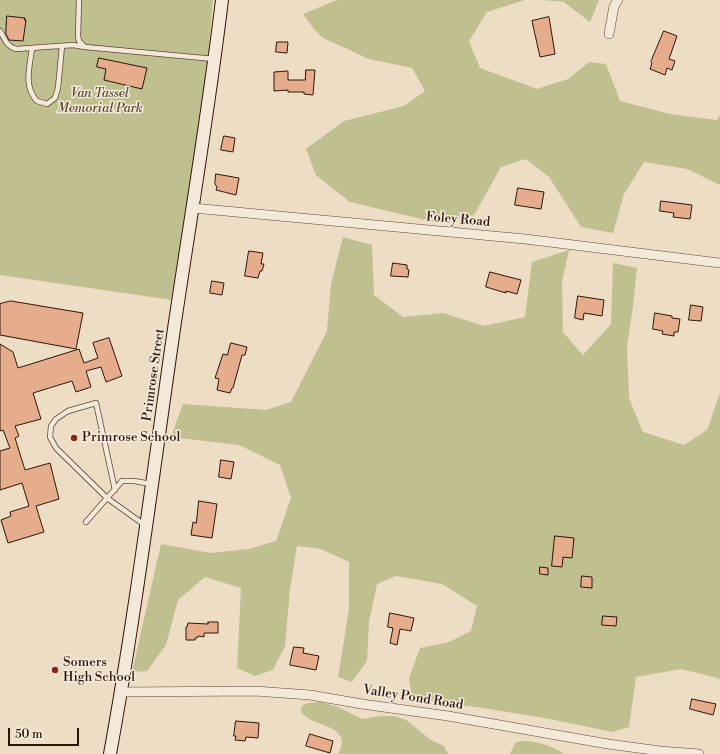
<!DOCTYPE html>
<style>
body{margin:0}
#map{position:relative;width:720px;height:754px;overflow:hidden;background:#eeddc5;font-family:"Libre Bodoni",serif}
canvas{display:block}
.scale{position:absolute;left:8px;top:728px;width:71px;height:18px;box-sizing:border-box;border:2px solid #2d1509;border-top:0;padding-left:5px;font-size:12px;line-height:14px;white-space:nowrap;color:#2d1509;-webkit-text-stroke:3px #f4e9d9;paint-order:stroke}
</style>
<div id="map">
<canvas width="720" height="754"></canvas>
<div class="scale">50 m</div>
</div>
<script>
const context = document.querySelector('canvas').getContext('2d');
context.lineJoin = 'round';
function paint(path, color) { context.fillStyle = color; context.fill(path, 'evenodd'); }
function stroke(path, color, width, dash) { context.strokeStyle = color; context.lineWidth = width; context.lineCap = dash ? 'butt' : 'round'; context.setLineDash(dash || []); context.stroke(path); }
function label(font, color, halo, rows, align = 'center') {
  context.font = font + ' "Libre Bodoni",serif'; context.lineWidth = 3; context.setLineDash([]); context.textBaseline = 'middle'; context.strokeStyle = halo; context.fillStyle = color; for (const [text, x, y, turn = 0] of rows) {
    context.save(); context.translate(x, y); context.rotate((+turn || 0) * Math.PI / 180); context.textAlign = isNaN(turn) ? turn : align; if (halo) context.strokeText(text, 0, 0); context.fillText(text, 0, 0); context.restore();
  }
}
const green = new Path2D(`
 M0,0H213L209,45L203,96L172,300L0,275Z
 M337,0H525L487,12L469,41L480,68L537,89L568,79L589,62L606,64L620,101L670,114L717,120L720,115V185L687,169L644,162L624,194L613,233L581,227L549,177L526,159L501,167L474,215L438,223L350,202L316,175L306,149L344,121L404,106L425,91L412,68L369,59L323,38L313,28L303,14Z
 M543,0H599L590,22L564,2Z
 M343,237L372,245L374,295L403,317L443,313L484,326L525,317L532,262L569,250L562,282L563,332L583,355L611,324L613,263L637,268L633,306L627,346L629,398L643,432L684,445L707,430L720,393V680L718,678L681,669L636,677L629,727L612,732L550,719L476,707L455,705L412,697L409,678L420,648L449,642L471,631L477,606L442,584L396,576L377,584L369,622L367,661L352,682L338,677L349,609V562L321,549L297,546L290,589L285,646L273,670L255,676L237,668L241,588L205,577L178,600L166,645L147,671L132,672L161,544L211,553L249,549L276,541L291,498L280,465L239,445L171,437L183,404L266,410L291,402L327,331L331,284Z
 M321,702L338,707L362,719L381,716H394L406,720L431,740L444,746L448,754H338C351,732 329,727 313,721C308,719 305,716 301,712L302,706L308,703Z
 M521,741C537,741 551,745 564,754H510L515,743Z`);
const building = new Path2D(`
 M7,16L25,18L24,20H26L23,41L9,40L6,34Z
 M549,17L555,54L540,57L532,21Z
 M664,31L677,36L669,59L675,61L672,70L667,68L665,75L650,69L652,63L651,62Z
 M277,42H288L287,53L276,52Z
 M99,58L147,68L142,89L104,80L106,69L97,67Z
 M306,70H315L313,95L304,94V92H288V90L274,91V72L288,71V80H305Z
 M224,136L235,138L233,152L221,150Z
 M216,174L239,178L236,195L216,190L217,187L215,184Z
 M518,188L544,192L541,209L515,205Z
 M661,201L692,205L690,219L673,217L674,213L660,211Z
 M249,251L263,253L261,264H264L262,271H260L258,278L245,276Z
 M393,263L407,265V269L409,270L408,277L391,276Z
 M490,272L521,280L517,294L506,291V293L486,287Z
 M212,281L224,283L222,295L210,293Z
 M578,296L604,300L602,316L584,313L583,320L575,318Z
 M11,301L83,313L76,349L0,335V304Z
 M691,305L703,307L701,321L689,320Z
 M655,313L672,316V318L680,319L678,332H674V336L662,334L663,331L653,329Z
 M109,338L122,376L106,382L101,367L86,371L91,387L76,392L72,381L33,393L41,419L15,426L19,436L15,438L25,470L50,463L59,499L36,506L44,532L8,543L1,520L11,516L10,512L29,506L22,483L0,490V451L10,448L3,430L0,431V344L13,352L18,368L79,349L84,363L98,358L93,343Z
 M231,343L247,347L245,355H242L233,388H232L230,393L217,390L219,379L215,378L223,354L227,355Z
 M221,460L234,462L231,479L219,477Z
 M199,501L217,504L212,538L191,535L193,522L196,523Z
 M555,536L574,538L572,558L563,557L562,567L552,566Z
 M540,567L548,568V575L540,574Z
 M582,576L592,577V588L581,587Z
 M390,613L414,618L411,631L400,629L397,645L390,643L393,628L388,627Z
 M603,616L617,617L616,626L602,625Z
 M208,622H218V633H204V637L198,636L197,638H195V640H186V627H187L188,623L208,624Z
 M294,647L304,648L303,653L319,656L316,670L290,665Z
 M692,699L716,704L713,715L690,709Z
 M236,721L259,723L258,738L246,737L245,741L235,740L236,736H234Z
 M310,734L333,741L330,753L306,746Z`);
const lane = new Path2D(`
 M79,0L78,36L79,41L85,47L214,59
 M0,31C5,39 6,46 16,49L73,45L85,47
 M32,48C30,66 23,86 37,101L47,104L55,98L58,88L62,46
 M115,490L96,403L68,411L56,419L51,426L50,437L56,448L107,498L146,526
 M86,522L122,481H134L151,484`);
const street = new Path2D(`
 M609,34L614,6L618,0
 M193,208L525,239L720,263
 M121,692L255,691L310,695L362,704L448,716L608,744L660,751L699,754`);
const secondary = new Path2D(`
 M110,754C136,611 154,466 175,322C191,215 209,108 222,0`);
const markers = [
 [74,438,4,"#8f2418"],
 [55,670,4,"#8f2418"]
];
const parkNames = [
 ["Van Tassel",100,94],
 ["Memorial Park",100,109]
];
const streetNames = [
 ["Foley Road",458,220,5],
 ["Primrose Street",154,375,-82],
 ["Valley Pond Road",413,698,9]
];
const poiNames = [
 ["Primrose School",82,438],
 ["Somers",63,663],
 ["High School",63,678]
];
paint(green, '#bfbf90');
paint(building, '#e5ad8b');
stroke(building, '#2d1509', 1);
stroke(lane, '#5d4738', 6);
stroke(street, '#5d4738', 10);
stroke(secondary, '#2d1509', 14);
stroke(lane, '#f4e9d9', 4.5);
stroke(street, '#f4e9d9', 9);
stroke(secondary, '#f4e9d9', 12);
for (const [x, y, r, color] of markers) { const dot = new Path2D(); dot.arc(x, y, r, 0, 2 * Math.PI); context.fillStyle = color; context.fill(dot); stroke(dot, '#f4e9d9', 1.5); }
label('italic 13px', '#594832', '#f4e9d9', parkNames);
label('13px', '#2d1509', '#f4e9d9', streetNames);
label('13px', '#2d1509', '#f4e9d9', poiNames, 'left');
</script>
